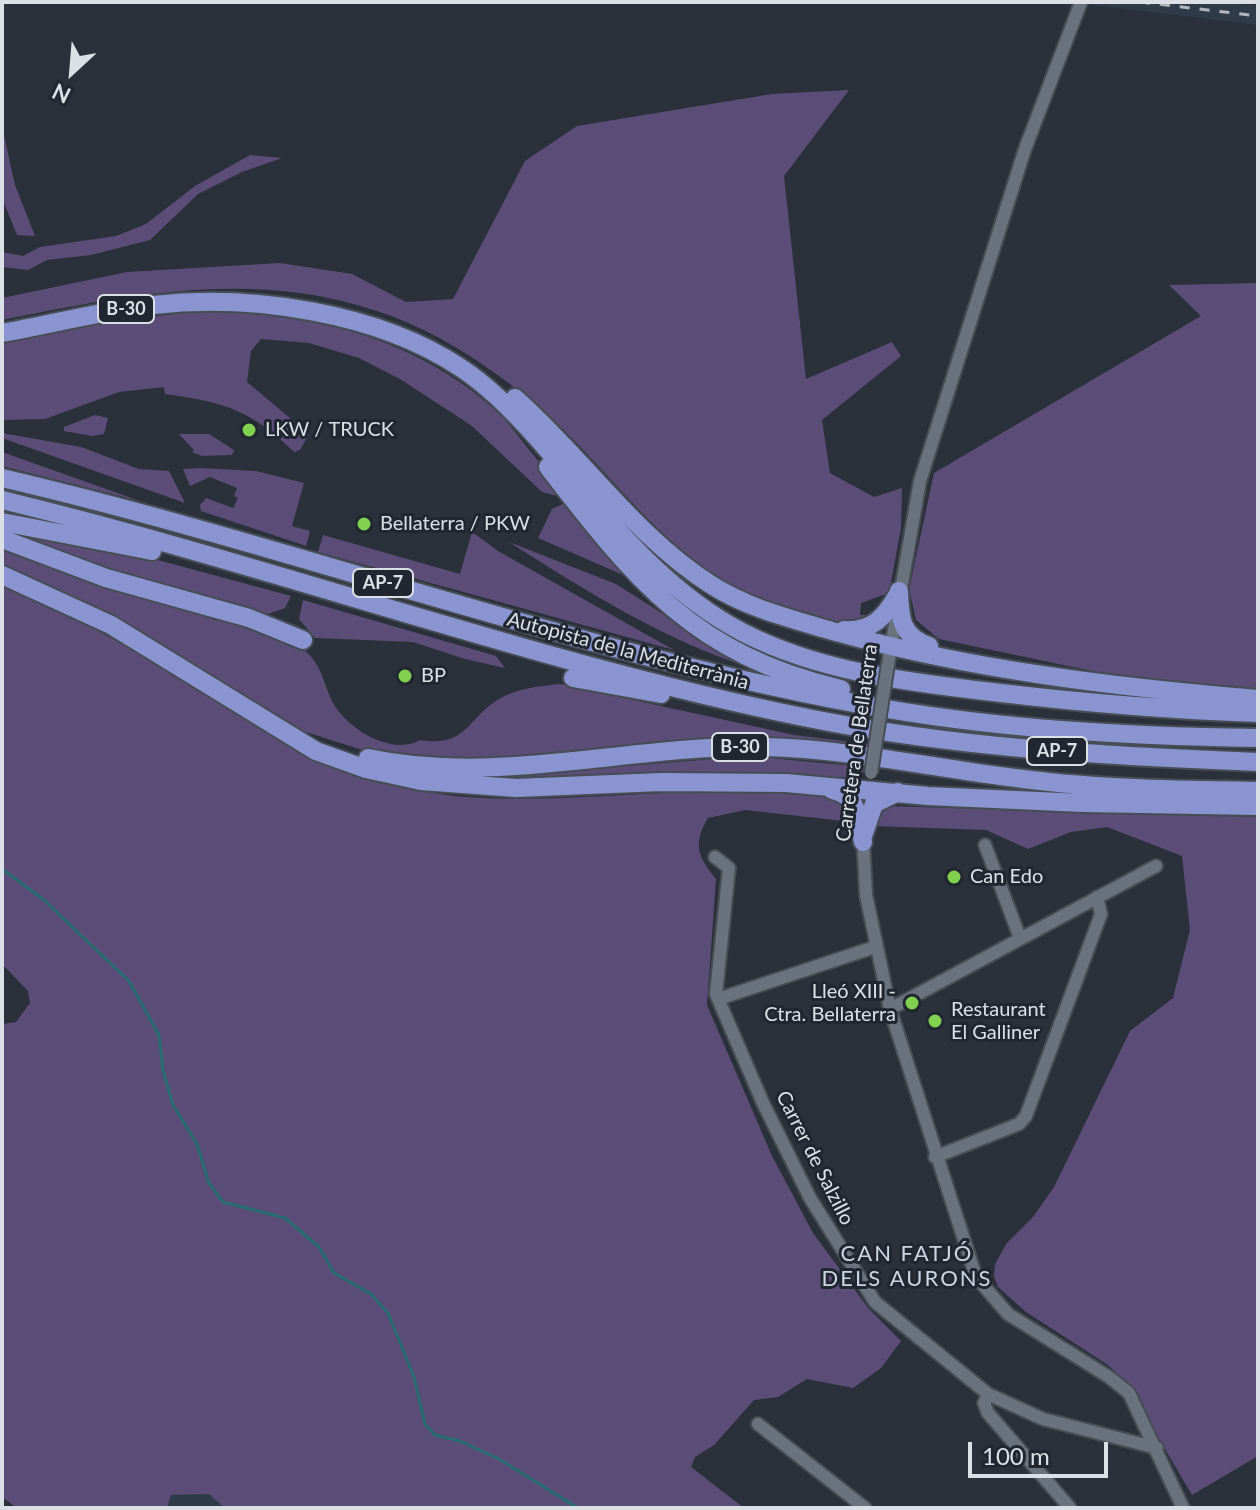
<!DOCTYPE html>
<meta charset="utf-8">
<style>
body{margin:0}
#map{position:relative;width:1260px;height:1510px;overflow:hidden;background:#2a313a;font-family:Lato,sans-serif}
canvas{display:block}
.frame{position:absolute;inset:0;border:4px solid #dbe0e6;pointer-events:none}
.north{position:absolute;left:32px;top:32px;width:80px;height:80px;-webkit-text-stroke:6px #202730;paint-order:stroke;rotate:206deg;font-size:22px;font-weight:700;line-height:32px;text-align:center;color:#dbe0e6}
.north::after{content:'';display:block;margin:auto;width:28px;height:36px;background:#dbe0e6;clip-path:polygon(50% 0,100% 100%,50% 72%,0 100%)}
.scale{position:absolute;left:968px;top:1442px;width:140px;height:36px;box-sizing:border-box;border:4px solid #dbe0e6;border-top:0;padding-left:10px;font-size:24px;line-height:28px;white-space:nowrap;color:#dbe0e6;-webkit-text-stroke:6px #202730;paint-order:stroke}
</style>
<div id="map">
<canvas width="1260" height="1510"></canvas>
<div class="frame"></div>
<div class="north">N</div>
<div class="scale">100 m</div>
</div>
<script>
const context = document.querySelector('canvas').getContext('2d');
context.lineJoin = 'round';
function paint(path, color) { context.fillStyle = color; context.fill(path, 'evenodd'); }
function stroke(path, color, width, dash) { context.strokeStyle = color; context.lineWidth = width; context.lineCap = dash ? 'butt' : 'round'; context.setLineDash(dash || []); context.stroke(path); }
function label(font, color, halo, rows, align = 'center') {
  context.font = font + ' Lato,sans-serif'; context.lineWidth = 6; context.setLineDash([]); context.textBaseline = 'middle'; context.strokeStyle = halo; context.fillStyle = color; for (const [text, x, y, turn = 0] of rows) {
    context.save(); context.translate(x, y); context.rotate((+turn || 0) * Math.PI / 180); context.textAlign = isNaN(turn) ? turn : align; if (halo) context.strokeText(text, 0, 0); context.fillText(text, 0, 0); context.restore();
  }
}
const built = new Path2D(`
 M1069,2H1227L1258,6V25Z
 M210,1494L225,1508H167L171,1495Z`);
const green = new Path2D(`
 M849,90L784,176L806,379L892,342L901,356L822,420L830,473L874,497L902,488L901,528L889,593L861,603L860,615H875C860,629 829,622 811,616C783,607 753,598 727,583C650,537 601,459 533,402C486,364 435,330 377,311C252,269 128,295 2,320V298L127,272L280,263L352,274L406,302L453,299L525,161L577,126L772,94Z
 M2,126L15,185L35,236L17,235L2,198Z
 M250,155L282,158L242,172L198,194L150,240L91,255L47,260L28,270L2,267V252L23,256L40,247L116,236L146,224L195,186Z
 M1258,283V689L1121,677L939,639L916,620L909,589L934,473L1201,316L1169,285Z
 M198,311C309,310 422,339 504,418L625,571L621,574L538,538L552,509L565,503L562,497L542,492L472,426L400,379L359,358L309,343L261,339L251,351L247,382L309,434L300,450L294,452C251,410 224,402 165,394L164,387L119,392L45,419L2,420V344L103,323Z
 M95,415L108,418L104,434L92,436L64,431V427Z
 M2,433L81,447L139,469L169,471L185,503L2,438Z
 M179,434H209L234,450L232,455L202,456L192,452L194,450Z
 M2,452L140,501L2,466Z
 M200,468L256,471L304,483L292,526L310,531L306,546L201,511L200,505L206,498L233,508L238,498L234,496L237,488L210,477L190,486L183,469Z
 M2,530L143,556L291,596L285,608L265,615L137,584Z
 M472,532L498,551L674,650L318,552L323,535L460,574Z
 M509,542L616,584L713,646L752,665L751,668C664,640 586,591 509,542Z
 M2,547C61,565 119,584 178,602C218,615 262,626 299,647C321,659 323,683 333,703C348,730 393,756 420,740C467,748 467,718 499,699C517,688 540,686 560,684L794,735L868,744L867,751L719,739L645,743L484,762L378,755L290,727L2,568Z
 M2,586C49,606 94,627 138,653C243,716 340,788 467,797C565,804 665,788 763,792C790,793 823,790 847,804L853,822L745,810L708,818C692,844 698,857 716,879L707,1005L772,1156L813,1233L869,1309L901,1341L881,1368L853,1388L807,1379L778,1397L754,1400L714,1445L695,1457L691,1467L744,1508H225L209,1494L171,1495L167,1508H17L2,1497V1024L16,1022L30,1003L28,991L2,964Z
 M303,600L496,656L505,668L465,659L413,642L315,638L299,619Z
 M749,756L865,767L862,774C832,783 796,773 764,774C666,775 568,781 470,779Z
 M885,806L1258,817V1456L1192,1495L1125,1381L1108,1365L1026,1312L998,1287L994,1276L995,1264L1007,1243L1033,1217L1054,1187L1130,1031L1173,998L1190,930L1182,856L1107,827L1071,832L1028,849L986,830L873,826Z`);
const stream = new Path2D(`
 M2,869L44,900L129,981L159,1035L163,1070L173,1105L197,1144L209,1183L223,1202L285,1218L319,1247L334,1273L371,1294L388,1313L414,1377L425,1424L435,1435L460,1441L499,1459L578,1508`);
const minor = new Path2D(`
 M888,664L920,481L1025,149L1081,2
 M863,838L866,895L890,1009L976,1277L1008,1314L1109,1377L1129,1393L1183,1508
 M985,845L1020,938
 M715,857L729,868L716,994L763,1103L810,1198L875,1302L988,1394L1043,1419L1157,1448
 M718,999L875,947
 M890,1009L1156,866
 M935,1157L1019,1124L1026,1116L1101,914L1097,897
 M988,1394L984,1403L988,1413L1070,1508
 M758,1424L865,1508`);
const highway = new Path2D(`
 M2,333C52,324 102,311 153,305C251,294 377,312 461,368C490,387 515,413 538,439C600,509 660,590 744,633C822,673 915,683 1001,693C1086,703 1172,710 1258,713
 M515,398C583,458 636,538 713,586C750,609 792,619 832,631C971,670 1115,687 1258,699
 M548,467C635,580 695,655 841,689
 M2,478C290,545 568,650 859,704C991,729 1124,736 1258,738
 M2,500C272,565 535,663 808,718C956,748 1107,756 1258,762
 M2,522L152,551
 M2,539L106,578L249,618L303,640
 M2,575L111,625L316,751L366,769L421,781L516,788L661,782L786,783L928,796L1082,803L1258,806
 M899,591C900,619 901,636 929,646
 M844,630C872,632 885,617 898,594
 M573,678L661,694
 M368,758C500,786 632,744 765,747C851,749 937,769 1023,779C1100,789 1181,790 1258,791
 M832,790C859,795 858,820 863,842
 M863,836L874,804L898,792`);
const rail = new Path2D(`
 M1140,2L1258,16`);
const minorBridge = new Path2D(`
 M871,773L888,664`);
const markers = [
 [249,430,8,"#82d050"],
 [364,524,8,"#82d050"],
 [405,676,8,"#82d050"],
 [954,877,8,"#82d050"],
 [912,1003,8,"#82d050"],
 [935,1021,8,"#82d050"]
];
const shields = [
 [126,309,56],
 [383,583,60],
 [740,747,56],
 [1057,751,60]
];
const shieldNames = [
 ["B-30",126,309],
 ["AP-7",383,583],
 ["B-30",740,747],
 ["AP-7",1057,751]
];
const poiNames = [
 ["LKW / TRUCK",265,430],
 ["Bellaterra / PKW",380,524],
 ["BP",421,676],
 ["Can Edo",970,877],
 ["Lleó XIII -",896,992,"right"],
 ["Ctra. Bellaterra",896,1015,"right"],
 ["Restaurant",951,1010],
 ["El Galliner",951,1033]
];
const streetNames = [
 ["Autopista de la Mediterrània",628,651,15],
 ["Carretera de Bellaterra",857,743,-82],
 ["Carrer de Salzillo",815,1158,63]
];
const neighbourhoodNames = [
 ["CAN FATJÓ",907,1254],
 ["DELS AURONS",907,1279]
];
paint(built, '#303b49');
paint(green, '#5c4d78');
stroke(stream, '#286c74', 3);
stroke(minor, '#464d54', 16);
stroke(highway, '#464d54', 22);
stroke(minor, '#6a737d', 12);
stroke(highway, '#8a94d1', 18);
stroke(rail, '#b0b6bc', 3, [10, 10]);
stroke(minorBridge, '#464d54', 16, []);
stroke(minorBridge, '#6a737d', 12);
for (const [x, y, r, color] of markers) { const dot = new Path2D(); dot.arc(x, y, r, 0, 2 * Math.PI); context.fillStyle = color; context.fill(dot); stroke(dot, '#202730', 3); }
for (const [x, y, w] of shields) { const box = new Path2D(); box.roundRect(x - w / 2, y - 14, w, 28, 6); context.fillStyle = '#202730'; context.fill(box); stroke(box, '#dbe0e6', 2); }
label('bold 18px', '#dbe0e6', null, shieldNames);
label('20px', '#dbe0e6', '#202730', poiNames, 'left');
label('20px', '#dbe0e6', '#202730', streetNames);
context.letterSpacing = '2px';
label('22px', '#cbd5e1', '#202730', neighbourhoodNames);
context.letterSpacing = '0px';
</script>
